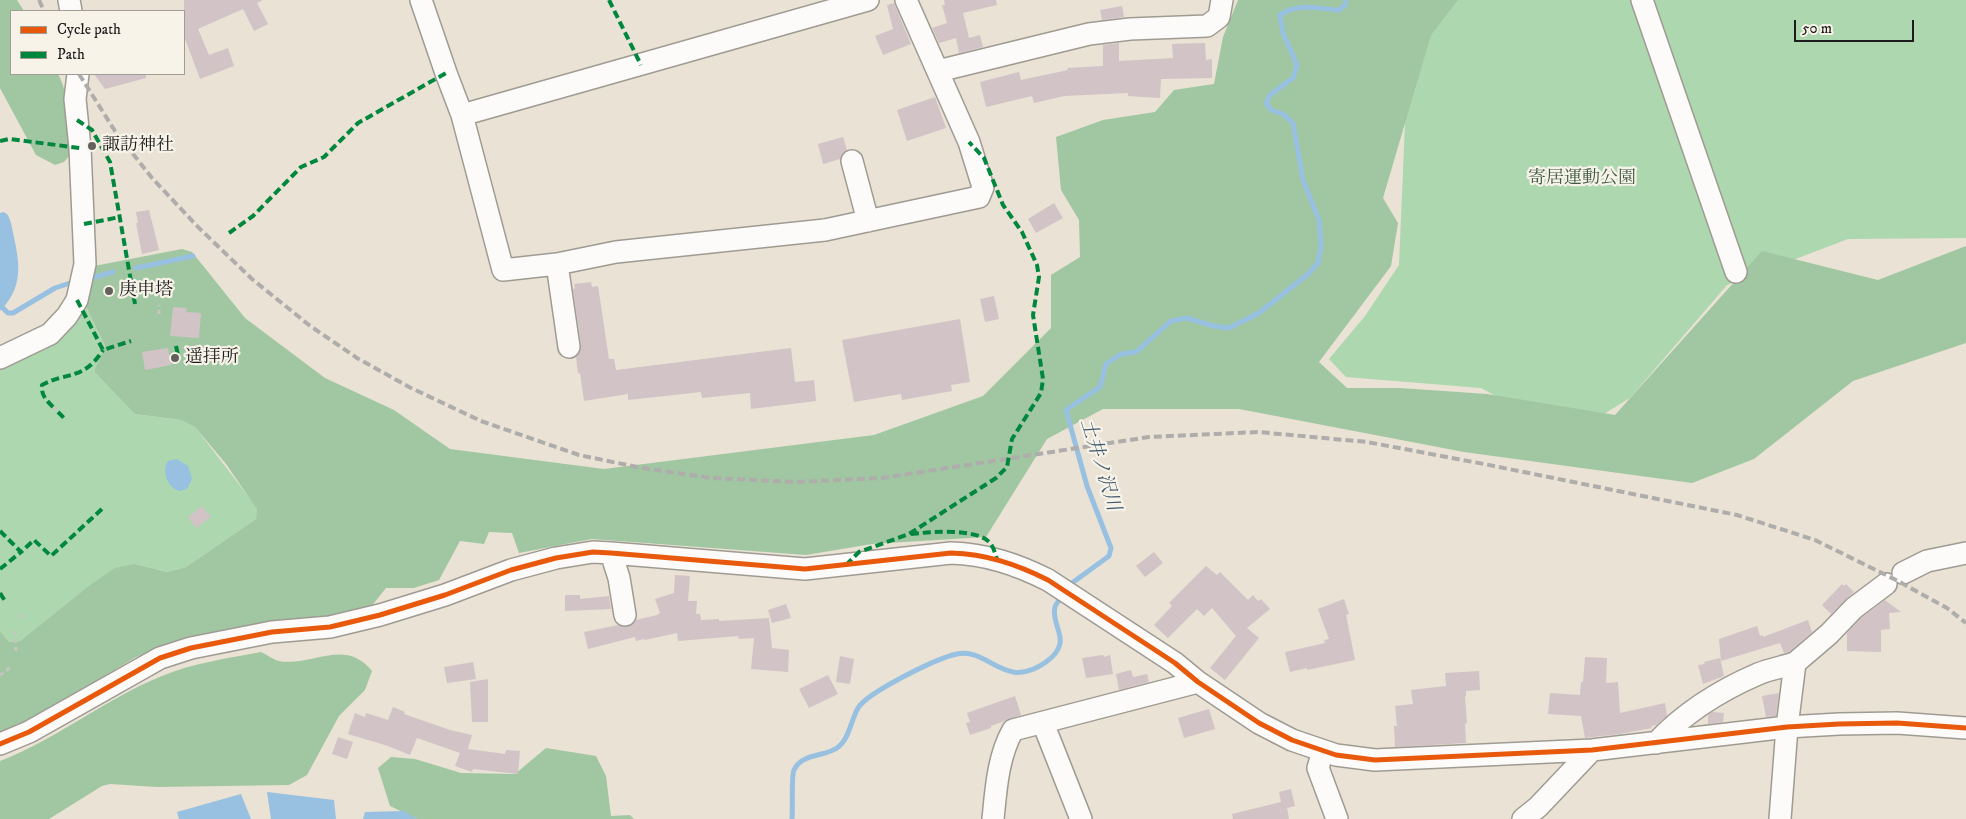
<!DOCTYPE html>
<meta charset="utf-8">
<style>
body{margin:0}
#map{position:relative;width:1966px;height:819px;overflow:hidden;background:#eae2d4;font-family:"IM FELL DW Pica",serif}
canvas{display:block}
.legend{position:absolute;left:10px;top:10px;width:175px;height:65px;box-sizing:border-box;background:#f7f3e8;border:1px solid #9f9d96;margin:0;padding:6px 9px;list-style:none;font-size:15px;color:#1c1c1c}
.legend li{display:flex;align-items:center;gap:10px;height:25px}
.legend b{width:25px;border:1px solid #9f9d96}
.scale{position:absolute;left:1794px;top:20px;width:120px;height:22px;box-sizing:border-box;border:2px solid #1c1c1c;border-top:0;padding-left:6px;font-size:15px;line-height:18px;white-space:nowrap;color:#1c1c1c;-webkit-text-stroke:4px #f7f3e8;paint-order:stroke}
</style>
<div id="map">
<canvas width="1966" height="819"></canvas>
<ul class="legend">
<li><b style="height:6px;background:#e8590c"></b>Cycle path</li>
<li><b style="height:6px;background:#00873e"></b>Path</li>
</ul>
<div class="scale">50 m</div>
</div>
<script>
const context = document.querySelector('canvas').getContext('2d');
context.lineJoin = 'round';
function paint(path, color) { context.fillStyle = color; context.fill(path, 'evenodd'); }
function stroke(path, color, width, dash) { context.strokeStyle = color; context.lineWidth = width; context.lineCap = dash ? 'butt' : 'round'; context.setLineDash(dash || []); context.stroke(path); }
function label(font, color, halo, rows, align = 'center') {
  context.font = font + ' "IM FELL DW Pica","Noto Serif JP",serif'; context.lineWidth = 4.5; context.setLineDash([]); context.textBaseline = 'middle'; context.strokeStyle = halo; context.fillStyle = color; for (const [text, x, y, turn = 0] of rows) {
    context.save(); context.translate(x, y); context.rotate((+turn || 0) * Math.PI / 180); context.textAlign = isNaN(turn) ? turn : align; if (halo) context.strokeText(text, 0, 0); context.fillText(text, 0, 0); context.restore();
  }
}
const green = new Path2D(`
 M1448,0H1966V238L1848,239L1727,285L1630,398L1594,420L1532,416L1481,388L1346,377L1329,359L1365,316L1399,265L1407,76Z
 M85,304L105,346L104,353L97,365L135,414L181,420L195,427L258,509L256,519L186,567L167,572L135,564L86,588L20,641L9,642L0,631V365Z`);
const forest = new Path2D(`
 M0,0H17L24,11H11V74H58C70,94 68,131 70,155L64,162L55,165L36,155L0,88Z
 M1238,0H1458L1431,35L1383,198L1398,223L1391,266L1319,362L1347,388H1400L1487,394L1615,415L1762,251L1878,280L1966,246V343L1853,381L1754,459L1692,483L1464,452L1239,409H1103L1047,439L986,537L872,544L806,555L592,539L519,553L512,533L489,532L484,544L460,541L439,580L414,588H386L370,608L349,613L170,645L136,657L35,718L0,732V631L9,642L20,641L86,588L115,568L135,564L167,572L186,567L256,519L257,509L226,464L195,427L181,420L135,414L95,372C95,364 104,355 105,346L85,304L94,266L182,249L192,252L245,318L325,378L394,410L450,449L604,469L874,435L983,396L1051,328V275L1080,257L1079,220L1061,190L1056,137L1103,120L1155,112L1174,90L1214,84L1223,37Z
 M261,652C268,655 272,659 279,661C312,667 345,637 372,671L365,690L339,716L307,775L289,785L157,787L110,784L102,786L49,819H0V761C57,739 105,699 162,676C193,663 229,658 261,652Z
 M546,748L596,756L606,776L611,816L630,815L634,819H417L390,806L378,768L391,757L415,759L461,773L515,774Z`);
const water = new Path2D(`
 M4,212L8,215L11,223C18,257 27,284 0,311V213Z
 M177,459L188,466L192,479L187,489L179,491C168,488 161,471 168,461Z
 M267,792L334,800L336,819H271Z
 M241,794L251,819H179L177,812Z
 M404,811L417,819H363L365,812Z`);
const stream = new Path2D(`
 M136,268L193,256
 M88,279L113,272
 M3,308L8,313H13L55,288L73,282
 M1069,588L1072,583L1109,556L1111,548L1087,486L1066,410L1100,387L1106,364L1121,354L1136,352L1171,321L1187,318L1213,326L1229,328L1259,313L1308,274L1318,263L1321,246L1319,220L1303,180L1293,123L1283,114L1271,110L1266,103L1270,95L1293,78L1297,65L1283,33L1280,15C1298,2 1318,9 1339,10L1345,5L1346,0
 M792,819C793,809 791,776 794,770C802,753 824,757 837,748C849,740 851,720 858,708C868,692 937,658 957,654C989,647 1004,692 1046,662C1075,641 1050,627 1055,607C1056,603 1061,598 1064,595`);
const building = new Path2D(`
 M184,0H263L257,3L268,24L254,31L243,9L198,29L209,55L228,48L234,66L200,79L184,36Z
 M944,0H996L997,5L963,13L969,38L980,35L983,47L959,53L956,38L939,43L932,28L947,23L942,5H945Z
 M894,3L911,44L883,55L875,36L893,29L887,5Z
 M1122,6L1124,17L1102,20L1100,10Z
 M1119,43V61L1173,58L1172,44L1205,43L1206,60L1212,59V78L1161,79L1160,98L1128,96V93L1064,96L1034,103L1032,96L986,107L980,82L1019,72L1021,80L1068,70L1067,68L1103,66V45Z
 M94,74H146V78L105,89Z
 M935,97L946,128L907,141L897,110Z
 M843,137L847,150L843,153L840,159L823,164L818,144Z
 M1054,203L1063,218L1036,233L1028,219Z
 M149,210L159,250L142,254L136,223H138L136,212Z
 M591,282L592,287L598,286L609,359H614L616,370L791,348L795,382L814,380L816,401L751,409L750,393L702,398L701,392L628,400V394L584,401L580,373L578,374L576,357L580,352L581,345L573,289L575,288L574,284Z
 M994,296L999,319L985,322L980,299Z
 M173,307L187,308L186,312L201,313L199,338L170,336Z
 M960,319L970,382L951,385L952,391L902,400L901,394L854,402L842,340Z
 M168,348L171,365L145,370L142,352Z
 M202,506L211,517L196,528L188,517Z
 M1154,552L1163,563L1145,577L1136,566Z
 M1206,566L1217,575L1220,572L1248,600L1253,595L1258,601L1261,599L1270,609L1247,628L1259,638L1225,680L1210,668L1236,636L1212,608L1204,616L1197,609L1168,638L1154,625L1172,606L1169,603Z
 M675,575L690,576L688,601H697L696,614H700L701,620L719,619V621L769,618L772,648L789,650L788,672L751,669L754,638L739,639L738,636L678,641L677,633L645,640L644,639L636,641L635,637L588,649L584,632L618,625L627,627L636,620L657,615L660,613L655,599L674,593Z
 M1842,584L1844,586L1846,584L1854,592L1831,614L1822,605Z
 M565,595H580V599L609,596L611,609L565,611Z
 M1344,599L1349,614L1346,615L1355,660L1307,670V668L1290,672L1285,652L1325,643L1324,640L1329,639L1318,609Z
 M1885,600L1901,612L1889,613L1890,629L1881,630V652L1847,651V633L1862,617Z
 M786,604L791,618L772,623L768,610Z
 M1808,620L1812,632L1789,652L1784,653L1780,643L1721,661L1719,639L1757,626L1760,636L1763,635V637Z
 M1103,655L1104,657L1110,655L1113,674L1086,678L1082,658Z
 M840,656L854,659L850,684L836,682Z
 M1585,657L1607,658L1606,683L1618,682L1620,713L1665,703L1667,716L1656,725L1651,726L1652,728L1620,734L1585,738L1581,716L1548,714L1550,693L1580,695L1581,682H1583Z
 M1720,658L1724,676L1703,684L1698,665L1705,664L1704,662Z
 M473,662L476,679L447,683L444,667Z
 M1131,670L1133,677L1147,674L1149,682L1119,690L1116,674Z
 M1479,671L1480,690L1466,691V696H1465L1467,723L1465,724L1466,743L1395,747L1394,726H1397L1395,706L1413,704L1411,690L1446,686L1445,673Z
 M828,675L838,694L809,708L799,689Z
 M488,679V722H472L470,682Z
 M1779,693L1776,716L1766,717L1762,696Z
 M1015,696L1021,715L991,726V728L970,735L966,723L970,722L967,713Z
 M393,707L405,712L404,714L450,730L472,735L468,749L505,754L506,750L520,751L518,774L473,769L472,772L455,766L460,753L417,738L410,755L388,746L348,734L355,713L365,717L366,713L388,720Z
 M1209,709L1215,729L1184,738L1178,718Z
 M1712,712L1724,713L1723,722L1708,724V715Z
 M338,737L353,742L347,759L332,754Z
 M1291,789L1295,806L1287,808L1289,819H1233L1232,814L1281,802L1279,792Z`);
const path = new Path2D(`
 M159,314V305
 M53,407L58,412
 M20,617L23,615
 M15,631L16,652
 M0,675L12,666`);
const minor = new Path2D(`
 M69,0L71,11
 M421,0L446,73L462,115L503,270L557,264L616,252L825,230L979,197L983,187L969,142L906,0
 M1642,0L1736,272
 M938,71L1089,34L1130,29L1207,26L1219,17L1222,0
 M462,115L868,0
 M852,161L868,221
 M557,264L569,347
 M0,358L50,334L67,316L77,300L85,264L80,148L75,99L78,74
 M611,553L619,578L625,615
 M1903,573L1927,561L1966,553
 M1043,723L1081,819
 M1656,743C1684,713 1721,690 1758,674C1770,669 1783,667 1795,663
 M0,744L29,732L160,658L191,648L272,632L330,627L380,615L445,595L511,570L556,558L593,552L611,553L805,569L951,553C986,554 1016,564 1048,580L1175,663L1198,682L1259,723L1292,740L1336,755L1375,760L1592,750L1787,727L1839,724L1897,723L1966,728
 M1323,751L1318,768L1337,819
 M993,819C996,789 998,756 1013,730L1198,682
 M1523,819L1538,807L1592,750
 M1780,819L1787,727L1795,663L1829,634L1854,608L1886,584`);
const rail = new Path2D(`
 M39,0L44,11
 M79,74L115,131L152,178L198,227L252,279L309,325L357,358L411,388L481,421L579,455L637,467L711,478L796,482L882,478L1149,437L1258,432L1367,442L1484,464L1737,515L1815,540L1896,580L1947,608L1966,623`);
const quiet = new Path2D(`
 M609,0L641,65
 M77,120L92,130L110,162L135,304
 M0,141L9,139L80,148
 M84,224L120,217
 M229,233L253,216L301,167L324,157L358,123L446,73
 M77,300L103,350L131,341
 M176,346L179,359
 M53,407C46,400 41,395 42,385C68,371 83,381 103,350
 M58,412L66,420
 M0,531L21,552L34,540L51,556L103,508
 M911,534C930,532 973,528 988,541C993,545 995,553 997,559
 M846,565L859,552L909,534L996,478L1007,467L1012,439L1041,393L1043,379L1033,315L1039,277L1037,265L1022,232L1003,205L984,158L969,142
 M0,569L21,552
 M0,593L5,601`);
const cycleway = new Path2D(`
 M0,744L29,732L160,658L191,648L272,632L330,627L380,615L445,595L511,570L556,558L593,552L611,553L805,569L951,553C986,554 1016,564 1048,580L1175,663L1198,682L1259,723L1292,740L1336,755L1375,760L1592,750L1787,727L1839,724L1897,723L1966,728`);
const markers = [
 [92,146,5,"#64615c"],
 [109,291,5,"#64615c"],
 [175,358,5,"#64615c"]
];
const poiNames = [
 ["諏訪神社",102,146],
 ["庚申塔",119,291],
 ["遥拝所",185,358]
];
const parkNames = [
 ["寄居運動公園",1582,179]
];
const waterNames = [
 ["土井ノ沢川",1099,465,73]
];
paint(green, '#acd7af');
paint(forest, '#a0c7a2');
paint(water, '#98c0e1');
stroke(stream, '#98c0e1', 5);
paint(building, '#d2c3c7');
stroke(minor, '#9f9b93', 24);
stroke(path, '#c6c5c2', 3, [4, 4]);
stroke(minor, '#fcfbf9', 21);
stroke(rail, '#aeadab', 4, [8, 4]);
stroke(quiet, '#00873e', 4, [8, 4]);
stroke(cycleway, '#e8590c', 5);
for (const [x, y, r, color] of markers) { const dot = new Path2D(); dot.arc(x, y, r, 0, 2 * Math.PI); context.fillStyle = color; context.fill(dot); stroke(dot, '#f7f3e8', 2); }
label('18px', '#1c1c1c', '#f7f3e8', poiNames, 'left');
label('18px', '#3d5a45', '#f7f3e8', parkNames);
label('italic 19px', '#40586d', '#f7f3e8', waterNames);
</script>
